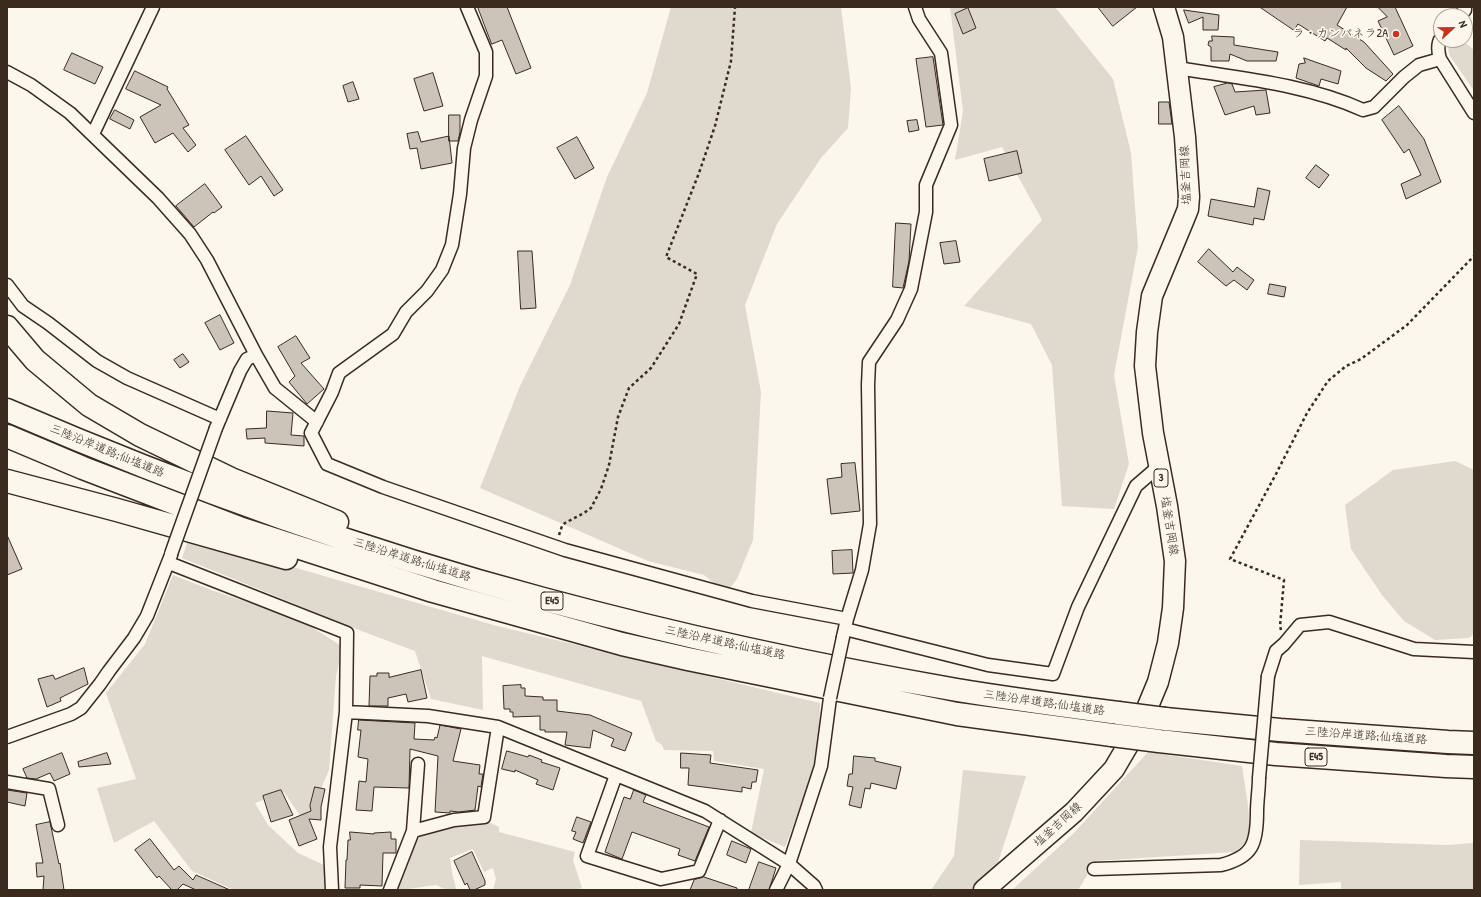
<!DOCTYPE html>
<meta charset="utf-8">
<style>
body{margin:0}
#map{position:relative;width:1481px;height:897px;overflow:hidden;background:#fbf7ec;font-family:"Patrick Hand",sans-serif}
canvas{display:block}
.frame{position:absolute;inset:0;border:8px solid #3b2a1e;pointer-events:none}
.north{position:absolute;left:1433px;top:8px;width:40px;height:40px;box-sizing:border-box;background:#fbf7ec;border:1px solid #aea59a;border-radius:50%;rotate:68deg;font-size:11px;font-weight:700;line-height:16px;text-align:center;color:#3b2a1e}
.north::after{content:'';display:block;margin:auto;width:14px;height:18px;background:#c8321e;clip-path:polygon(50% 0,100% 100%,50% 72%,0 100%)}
</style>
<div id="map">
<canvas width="1481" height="897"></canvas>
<div class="frame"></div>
<div class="north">N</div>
</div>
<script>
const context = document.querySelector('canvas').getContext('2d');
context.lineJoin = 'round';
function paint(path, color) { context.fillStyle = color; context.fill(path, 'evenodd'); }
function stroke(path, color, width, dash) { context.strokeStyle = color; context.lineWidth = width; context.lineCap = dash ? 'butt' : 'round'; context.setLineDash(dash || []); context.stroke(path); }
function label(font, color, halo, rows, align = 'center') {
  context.font = font + ' "Patrick Hand","Klee One",sans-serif'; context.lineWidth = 3.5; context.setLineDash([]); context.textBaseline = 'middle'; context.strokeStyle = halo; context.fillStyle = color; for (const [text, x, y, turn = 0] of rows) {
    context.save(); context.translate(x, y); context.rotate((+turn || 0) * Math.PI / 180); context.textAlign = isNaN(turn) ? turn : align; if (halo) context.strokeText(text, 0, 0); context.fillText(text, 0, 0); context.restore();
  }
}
const green = new Path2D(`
 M671,7H841L851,88L848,128L821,158L777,224L745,305L761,392L753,540L737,579L726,593L704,575L648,561L480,488L520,386L570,285L607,177L647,93Z
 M950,7H1055L1113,79L1131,153L1138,247L1114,375L1129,464L1114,509L1062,506L1052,365L1031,324L964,306L1042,220L1002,147L955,160L963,111Z
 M1457,40H1462L1473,49L1474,47V91L1450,56L1448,49Z
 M1455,461L1474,470V634L1469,638L1435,640L1404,621L1382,595L1351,549L1345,505L1393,470Z
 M189,537L497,626L820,703L818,761L785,847L751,833L764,769L714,761L713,751L664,750L662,745L656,741L641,701L482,656L483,710L431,699L415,651L364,632L182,558Z
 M173,575L211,590L299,619L343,647L336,676L329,770L309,816L301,817L284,792L255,803L268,825L298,853L324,865L326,890H234L192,871L154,821L114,843L97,788L136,779L106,693L145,644Z
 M1148,752L1242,766C1244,782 1254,828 1246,840C1244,845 1239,848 1235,852L1096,861L1078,890H1012L1073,834Z
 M963,770L1026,776L996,869L971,890H931L954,856Z
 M486,821L499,827V832L575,852L573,860L582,888L575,890H493L496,879L493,868L484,872L473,849L450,858L452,873L456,888L455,890H447L436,885L401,890L398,888L416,836L450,825Z
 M1300,840L1446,845L1474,843V890H1341V882L1299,885Z`);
const building = new Path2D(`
 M478,7H507L531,68L516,74L502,40L492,44Z
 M1098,7H1137L1113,26Z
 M1260,7H1347L1337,25L1364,42L1393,74L1386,81L1366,68L1346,48V50L1327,38L1325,41L1298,24L1294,30Z
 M1378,7H1395L1413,46L1394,55L1378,21L1387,17Z
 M968,8L976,28L963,34L955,14Z
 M1184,10L1219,15L1218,30H1203V17L1189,23Z
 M1212,36L1234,37V45L1278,52L1276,61H1247L1230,54L1229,61H1211V47L1208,45L1209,41H1212Z
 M72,53L103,67L95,84L64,70Z
 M933,57L943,125L926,127L916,59Z
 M1304,58L1341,71L1338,84L1321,79L1319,86L1296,78L1299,64L1305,63Z
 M135,71L168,87L167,89L189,125L183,128L196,145L188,152L173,133L155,143L140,117L161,105L126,89Z
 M433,73L443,106L424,111L414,79Z
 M353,82L359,99L348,102L343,86Z
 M1228,83L1232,84L1235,92L1266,90L1270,113L1256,115L1254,106L1225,115L1214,87Z
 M1159,102H1169L1172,124H1159Z
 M1399,106L1424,139L1441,182L1406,199L1401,184L1421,175L1409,149L1404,153L1382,120Z
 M115,110L134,120L130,129L110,119Z
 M449,115H460V132L458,141H449Z
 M917,120L919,130L909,132L907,121Z
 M418,132L421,142L449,136L452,163L421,169L417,148L410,149L407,134Z
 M246,136L283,190L274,196L261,176L249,185L225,150Z
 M577,137L594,168L575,179L557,148Z
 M1017,151L1022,173L989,181L984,159Z
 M1316,165L1329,175L1319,188L1306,178Z
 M205,184L222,207L214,213L213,212L194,227L176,206Z
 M1258,188L1270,191L1264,220L1254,218L1253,225L1208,216L1211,199L1254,207Z
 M896,223L911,224L909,261L903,288L893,287Z
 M956,241L960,262L944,264L940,243Z
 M1209,249L1233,272L1237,267L1254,280L1247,290L1234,280L1226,286L1198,262Z
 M518,251H532L536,308L521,309Z
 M1270,284L1286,287L1284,297L1268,294Z
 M220,315L234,343L220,350L205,323Z
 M296,336L310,358L301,363L324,389L307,404L289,382L295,376L278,347Z
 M183,354L189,362L180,368L174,360Z
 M267,411L293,413L291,435L304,436V446L265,443V438L247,439L246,429L266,428Z
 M855,463L860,511L831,514L827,479L842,477L841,464Z
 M7,535L22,569L7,575Z
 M852,550L853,573L833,574L832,551Z
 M84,668L88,684L60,698L61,701L47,707L38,679L53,675L55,679Z
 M421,670L427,698L408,702L406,694L388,698V706H369L370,676H377V673H389V677Z
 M521,685V688H525V696L543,697V700H557V711L590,715L632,733L625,751L611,746L614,739L593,730L590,748L565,745L567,732H545V730H540V716L513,717V712H510V709H504L503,686Z
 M359,720L415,723L414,739L434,740L435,737L437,738L440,725L461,729L453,761L480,765L479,774H483L481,787L478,786L475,810L459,812L450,811V813L435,812L438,756L410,749L409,788L374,787L372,811L356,810L359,781L366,782L368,759L358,757L361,730H358Z
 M507,751L528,757L529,755L542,760L541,762L560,768L553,790L536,784L538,780L515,770V772L502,769Z
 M62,753L70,774L54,781L50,773L36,779L27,778L23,769Z
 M107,753L111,764L79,767L78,762Z
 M681,753L711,755L710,763L758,770L756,782H752L751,789L742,787V792L688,785L689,768H681Z
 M854,756L875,758V761L901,767L896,789L871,783L870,789L865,788L861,808L849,805L853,787L847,786L849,774H852Z
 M315,787L325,789L321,807V820L309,819L317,839L299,846L289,820L311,811L310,806Z
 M7,790L27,793L25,806L7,802Z
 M281,790L293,815L271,822L263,796Z
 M634,790L646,795L643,802L709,827L695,861L678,855L680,849L632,832L622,859L605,852L624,797L630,799Z
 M577,817L591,822L583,843L573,839L576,832L572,831Z
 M50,822L59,864L60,863L64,890H43L44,876L37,877L36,863H43L36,825Z
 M350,832L374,834V833L391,832V839H396V853H383L382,886L360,885V888H345L346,860H347L348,840H350Z
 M150,839L174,870L179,866L193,880L196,875L230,890H196L183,884L177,890H172L159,876L157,878L135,850Z
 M732,841L751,849L746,863L727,855Z
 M472,852L485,881V885L474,890H470L467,883L465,885L454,861Z
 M759,862L776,868L769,890H749Z
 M704,877L737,888V890H690L694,880Z`);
const path = new Path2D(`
 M559,535L562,526L565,523L584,513L591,508L601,489L609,465L618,417L629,388L651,368L679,324L697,274L666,257L699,173L715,126L731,61L735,7
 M1281,630L1280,626L1284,580L1230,559L1276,474L1307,413L1328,381L1346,366L1361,359L1407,325L1474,256`);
const street = new Path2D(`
 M467,7L486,52V76L471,120L464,148L460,194L452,245L442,270L427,291L406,312L393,334L339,373L332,392L311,433L327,464L383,487L565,550L752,601L847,619
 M1459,16L1465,10V7
 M1441,38C1437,44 1438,52 1440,59L1474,113
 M1177,68C1238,78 1306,84 1363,110L1374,107L1404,77L1419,65L1440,59
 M7,72L31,85L70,113L158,198L190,234L207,260L256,355L247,359L240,371L216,428
 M93,134L153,7
 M7,285L23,306L48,323L97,361L127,378L220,419
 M256,355L275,388L317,422
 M169,563L347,633L346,712L330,847L332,890
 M845,629L988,665L1053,674L1078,607L1136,486L1158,467
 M843,637L847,619L862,570L870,524L868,385L869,362L897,320L911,289L926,212V185L951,125L941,53L919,19L915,7
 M1268,676L1276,651L1284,644L1300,625L1329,622L1414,649L1474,652
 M346,712L428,716L498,727L705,811L789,864L814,886L816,890
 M7,737L71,714L81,708L100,684L109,671L134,638L147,616L171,555
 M616,775L587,856L661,879L699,871L720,820
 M7,782L49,789L58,825
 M413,831L454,820L484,817L498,727
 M1094,869L1221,865C1253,857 1257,843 1257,812C1257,801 1259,789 1259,778
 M390,890L413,831L418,764
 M776,890L789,864L821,766L830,698`);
const primary = new Path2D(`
 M984,890L1074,812L1114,769L1141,723L1158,682L1168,643L1173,608L1175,561L1167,506L1153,433L1145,366L1147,332L1152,296L1184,219L1188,209L1189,197L1185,137L1173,37L1164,7`);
const highway = new Path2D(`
 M7,327L35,360L89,405L140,435L231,479L337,522
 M7,410C181,485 360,550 543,599C680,636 818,666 957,690C1011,699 1065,706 1118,713
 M7,436L83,468L242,529L433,591L622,644L688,659L957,714L1112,735
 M7,481L117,510L286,558
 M1165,719L1280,730L1448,742L1474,743
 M1159,741L1276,754L1446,766L1474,767`);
const streetBridge = new Path2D(`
 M171,554L216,428
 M830,698L843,637
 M1259,778L1268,676`);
const highwayBridge = new Path2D(`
 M1118,713L1165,719
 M1112,735L1159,741`);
const markers = [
 [1396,34,4,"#c8321e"]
];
const shields = [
 [1161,478,14],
 [552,601,22],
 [1316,757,22]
];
const shieldNames = [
 ["3",1161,478],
 ["E45",552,601],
 ["E45",1316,757]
];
const poiNames = [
 ["ラ・カンパネラ2A",1388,34]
];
const streetNames = [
 ["塩釜吉岡線",1186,175,-92],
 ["三陸沿岸道路;仙塩道路",107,451,22],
 ["塩釜吉岡線",1169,526,81],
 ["三陸沿岸道路;仙塩道路",412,560,17],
 ["三陸沿岸道路;仙塩道路",725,643,12],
 ["三陸沿岸道路;仙塩道路",1044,703,8],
 ["三陸沿岸道路;仙塩道路",1366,736,4],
 ["塩釜吉岡線",1058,825,-42]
];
paint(green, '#dfd9ce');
paint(building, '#ccc4b9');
stroke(building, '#3b2a1e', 1);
stroke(street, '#3b2a1e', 15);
stroke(primary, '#3b2a1e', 23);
stroke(highway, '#3b2a1e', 25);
stroke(path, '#3b2a1e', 2.5, [3, 3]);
stroke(street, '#fbf7ec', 12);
stroke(primary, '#fbf7ec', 20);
stroke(highway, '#fbf7ec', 22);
stroke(streetBridge, '#3b2a1e', 15, []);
stroke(highwayBridge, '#3b2a1e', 25, []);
stroke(streetBridge, '#fbf7ec', 12);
stroke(highwayBridge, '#fbf7ec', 22);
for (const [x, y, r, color] of markers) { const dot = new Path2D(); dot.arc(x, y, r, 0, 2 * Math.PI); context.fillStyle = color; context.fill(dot); stroke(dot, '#fbf7ec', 1.5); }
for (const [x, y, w] of shields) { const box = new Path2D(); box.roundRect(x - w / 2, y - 9, w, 18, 3); context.fillStyle = '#fbf7ec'; context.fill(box); stroke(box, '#3b2a1e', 1); }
label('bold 11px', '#3b2a1e', null, shieldNames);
label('12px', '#3b2a1e', '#fbf7ec', poiNames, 'right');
label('12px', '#3b2a1e', '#fbf7ec', streetNames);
</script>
